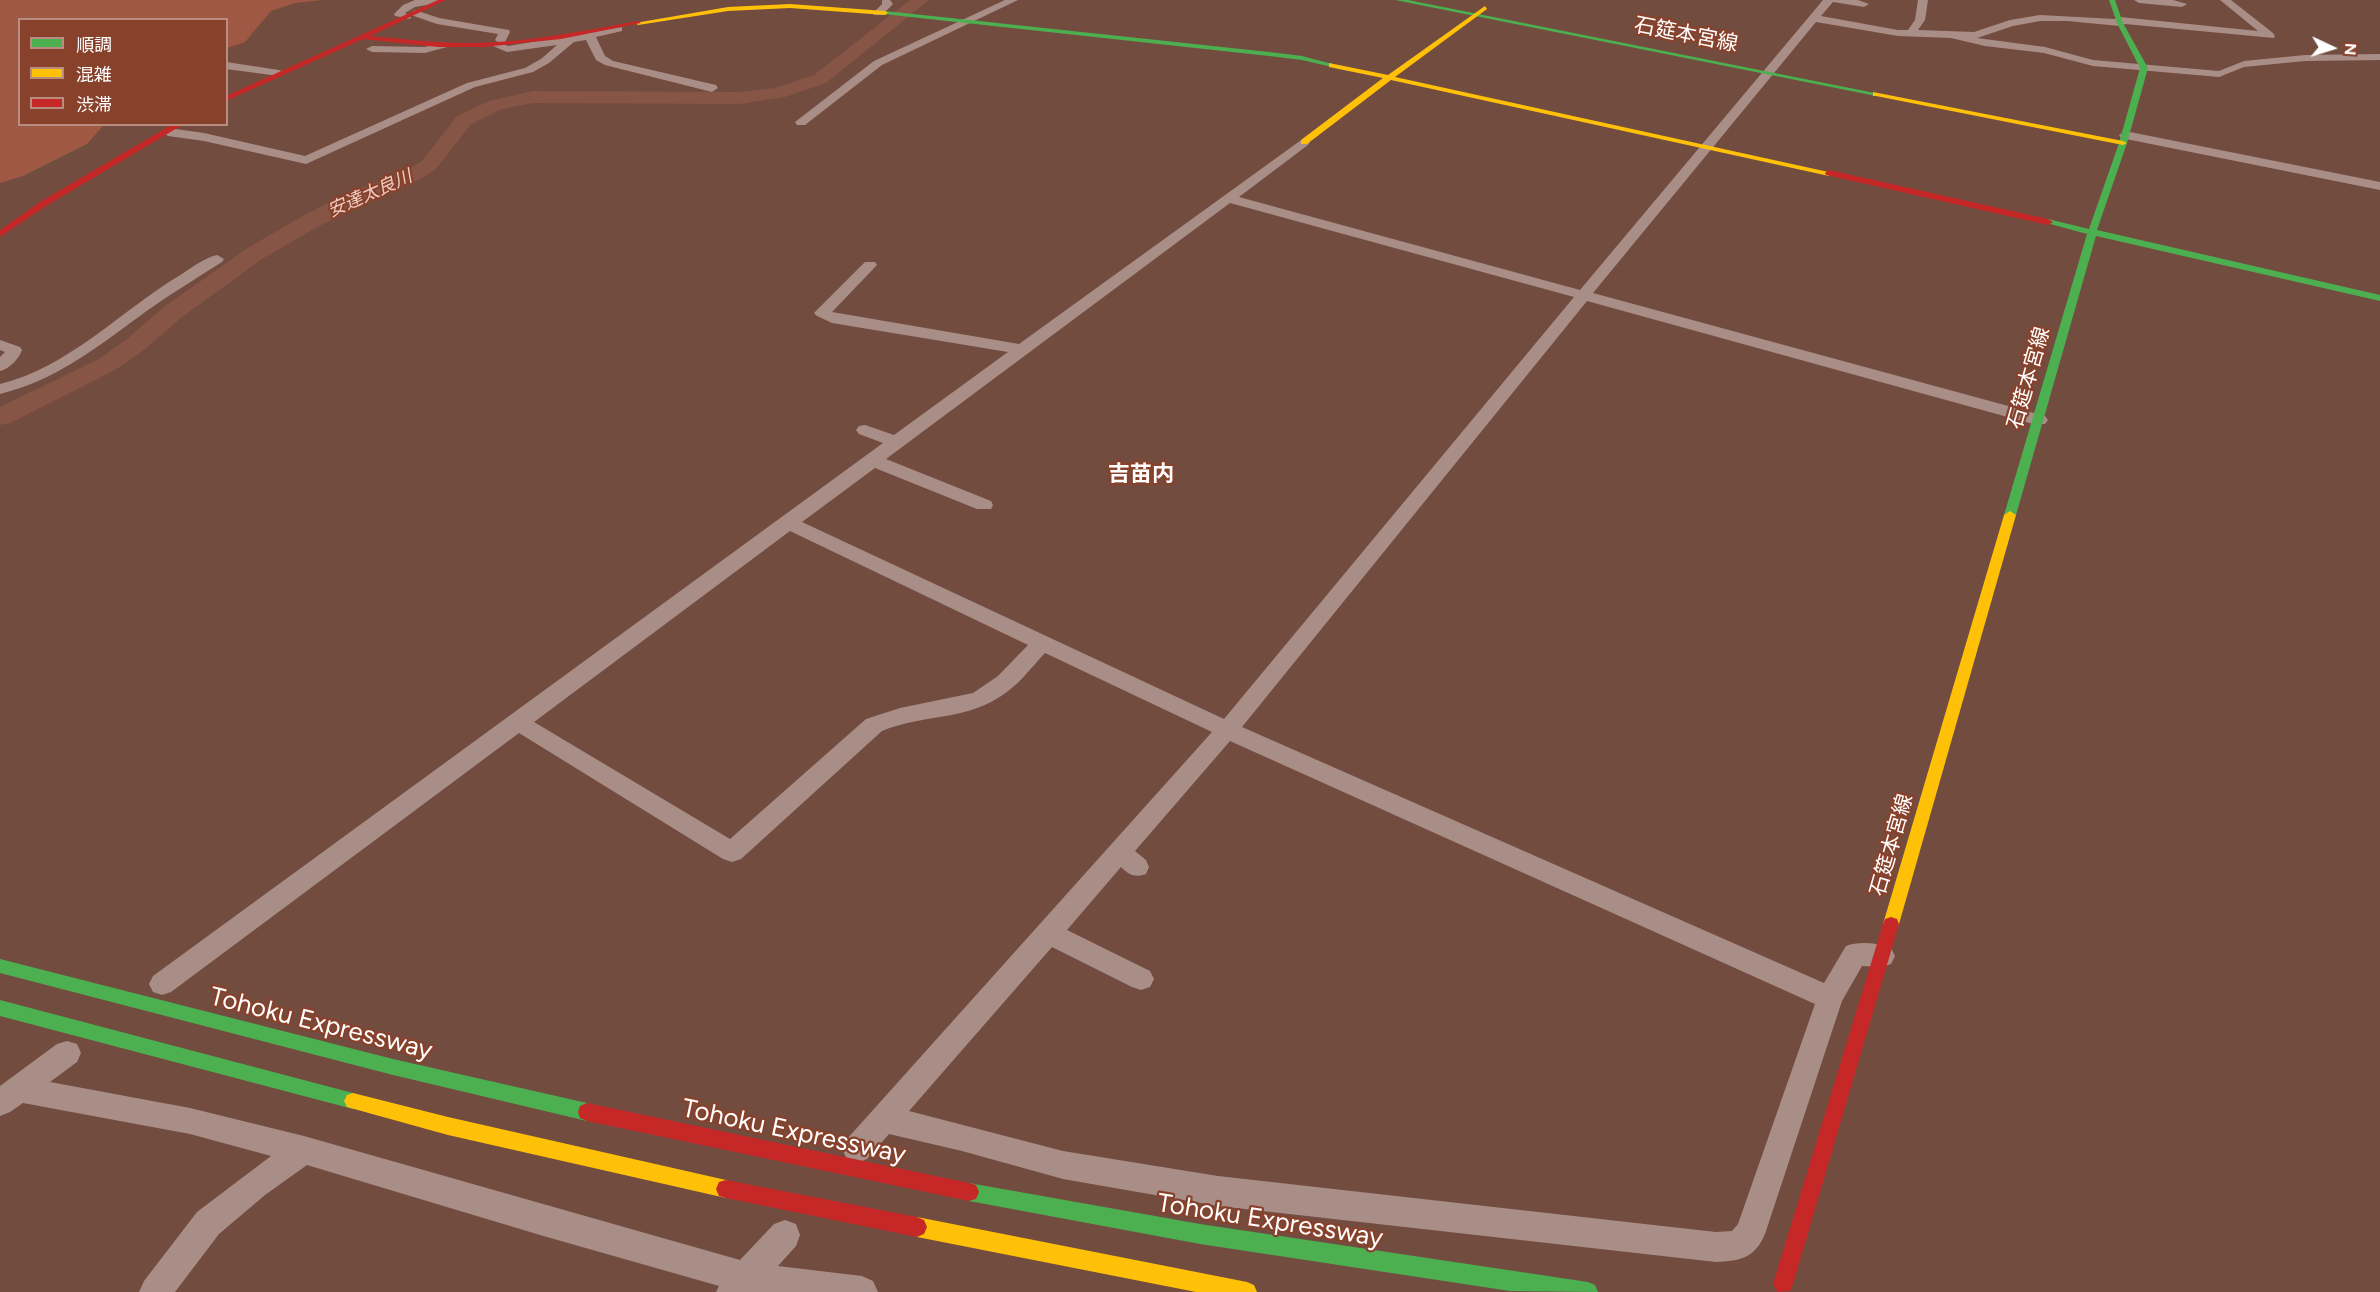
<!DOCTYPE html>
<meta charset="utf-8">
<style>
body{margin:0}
#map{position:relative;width:2380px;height:1292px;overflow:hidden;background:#734c40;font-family:Figtree,"Noto Sans JP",sans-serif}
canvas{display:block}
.legend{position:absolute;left:18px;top:18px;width:210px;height:108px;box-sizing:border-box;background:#88412b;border:2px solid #b88d80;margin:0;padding:8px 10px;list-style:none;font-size:18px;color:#fff}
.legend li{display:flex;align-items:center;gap:12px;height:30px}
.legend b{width:30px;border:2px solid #b88d80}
.north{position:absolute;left:2302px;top:18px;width:60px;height:60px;-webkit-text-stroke:4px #88412b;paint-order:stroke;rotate:94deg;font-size:16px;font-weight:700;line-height:24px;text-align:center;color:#fff}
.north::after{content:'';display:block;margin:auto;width:21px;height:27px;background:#fff;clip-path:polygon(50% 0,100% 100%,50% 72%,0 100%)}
</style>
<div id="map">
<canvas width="2380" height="1292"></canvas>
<ul class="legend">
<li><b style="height:8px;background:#4caf50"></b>順調</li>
<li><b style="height:8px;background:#ffc107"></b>混雑</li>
<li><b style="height:8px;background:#c62828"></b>渋滞</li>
</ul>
<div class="north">N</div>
</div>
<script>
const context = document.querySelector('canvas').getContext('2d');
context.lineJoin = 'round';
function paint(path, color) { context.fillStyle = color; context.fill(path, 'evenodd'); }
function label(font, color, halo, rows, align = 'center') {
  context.font = font + ' Figtree,"Noto Sans JP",sans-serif'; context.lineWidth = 4.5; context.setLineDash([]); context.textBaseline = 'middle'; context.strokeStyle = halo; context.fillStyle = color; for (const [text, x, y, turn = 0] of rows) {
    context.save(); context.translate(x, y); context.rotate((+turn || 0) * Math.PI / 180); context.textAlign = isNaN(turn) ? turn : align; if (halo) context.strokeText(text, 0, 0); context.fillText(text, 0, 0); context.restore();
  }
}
const green = new Path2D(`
 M0,0H323L295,3L271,11L245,42L227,48L226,20H20V124L104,125L87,144L23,176L0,183Z`);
const river = new Path2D(`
 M910,0H929L826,83L785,97L739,104L533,103L502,109L471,124L436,169L421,179L365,203L317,227L262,259L182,317L145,349L117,369L10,423L0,425V407L99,359L127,339L164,307L246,249L301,217L349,193L407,171L422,161L457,116L489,101L533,91L739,92L775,88L814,75Z`);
const street = new Path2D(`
 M415,0H443L438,3L415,7L405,13L411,17L410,19L395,16L394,14L403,5Z
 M882,0H890L893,4L882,15H874L873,13L882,4Z
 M1005,0H1018L882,65L805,125H797L795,122L874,61Z
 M1823,0H1858L1869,4L1864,7L1833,2L1821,16L1898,30H1908L1915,20L1918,0H1928L1925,20L1918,30L1974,32L2010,20L2040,15L2115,19L2120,17L2258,31L2220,0H2231L2273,33L2275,36L2274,38L2125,24L2120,26L2067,21H2040L2013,26L1977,38L2045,47L2093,60L2219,71L2244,61L2305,55L2380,54V60L2305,61L2244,67L2219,77L2093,66L2044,53L1985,46L1951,38L1898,36L1816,22L1593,293L2045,416L2048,420L2045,424H2033L1587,301L1242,727L1824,983L1846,946C1860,941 1877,943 1891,948L1895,956L1891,964L1882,967L1862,966L1842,1001L1765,1234C1755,1258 1740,1261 1716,1262L1218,1206L1063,1179L962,1151L889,1134L867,1159L857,1163L847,1159L842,1149L847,1139L1212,732L1045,653C1030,669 1017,687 998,698C964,720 919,715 882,731L741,859L732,862L723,859L519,733L171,992L162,995L153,992L149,984L153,976L883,443L859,434L856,430L859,426L865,425L894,435L1008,352L832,323L817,316L814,313L865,262H875L877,265L832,312L1019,344L1304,138L1310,142L1308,145L1239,197L1580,290ZM1230,203L1574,297L1224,719L802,522L875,468L977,509H991L993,505L991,501L886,459ZM790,531L1028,645L998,676L973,693L900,708L866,719L730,839L534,722ZM1230,741L1815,1004L1738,1224L1732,1231L1716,1232L1218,1176L1063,1151L909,1111L1052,947L1132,987L1141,990L1150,987L1154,979L1150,971L1067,930L1121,867C1129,875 1135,878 1146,874L1149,867L1146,860L1135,851Z
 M2134,0H2173L2187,4L2182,7L2139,3Z
 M415,10L439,18L509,30L510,32L505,42L501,43L508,46L622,27V31L596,37L605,56L613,61L716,85L718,88L712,92L605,65L596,60L586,40L574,42L549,63L533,72L475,87L306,164L204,141L168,136L162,132L168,128L204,133L305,156L467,83L525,68L541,59L557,45L507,52L493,46L499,43L495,40L498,34L437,24L411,15L410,13Z
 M443,42L449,45L447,47L425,53L372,52L366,49L372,46L425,47Z
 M226,62L279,70L285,73L279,76L226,69Z
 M2125,131L2380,182V190L2121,138L2119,135Z
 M217,255L224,259L222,262C197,278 172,293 148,310C101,344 58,380 0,394V384C67,368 120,312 177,277C189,270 203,258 217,255Z
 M0,340L20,347L22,350C19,359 9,369 0,371V357L5,352L0,350Z
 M67,1041L77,1044L81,1053L77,1062L50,1082L190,1108L304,1136L740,1260L774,1224L785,1220L796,1224L800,1235L796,1246L778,1266L862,1276L873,1281L878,1292H716L719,1286L540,1235L307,1165L265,1195L219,1234L175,1292H139L144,1281L197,1212L271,1156L190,1134L23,1103L10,1112L0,1116V1086L57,1044Z`);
const fast = new Path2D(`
 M1395,0H1408L1880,94L1876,96Z
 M2109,0H2115L2123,23L2148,68L2127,143L2097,230L2380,295V301L2096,236L2016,515L2010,519L2004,515L2087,234L2043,222L2048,219L2089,229L2119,143L2140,68L2117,23Z
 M885,11L1269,52L1302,56L1336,65L1332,67L1302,60L1269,56L883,14Z
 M0,959L393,1059L587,1103L594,1106L596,1112L594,1118L587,1121L393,1075L0,973Z
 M0,1000L353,1093L359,1095L362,1101L359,1107L353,1109L0,1016Z
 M969,1183L1200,1224L1588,1282L1595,1285L1598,1292L1510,1291L1200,1244L969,1201L962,1199L959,1192L962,1185Z`);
const slow = new Path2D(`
 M790,4L885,11L888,13L885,15L790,8L728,11L638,25L635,23L728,7Z
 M1485,6L1487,9L1395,77L1833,173L1829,176L1391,80L1307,144H1301V140L1383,78L1329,67V63L1388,75Z
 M1873,92L2123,141L2127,143L2123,145L1876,96H1873Z
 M2010,511L2016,515L1899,924L1897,929L1891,931L1885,929L1883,924L2004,515Z
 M353,1093L448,1117L726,1180L733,1182L736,1189L733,1196L726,1198L448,1135L347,1107L344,1101L347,1095Z
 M917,1217L1247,1282L1254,1285L1257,1292H1196L917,1237L910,1234L907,1227L910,1220Z`);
const jam = new Path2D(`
 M438,0H446L370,36C403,39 435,43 468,43C525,43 582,31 638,21L641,23L561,39L484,47H438L363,39L226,101V96Z
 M173,124H184L46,206L0,237V230L40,202Z
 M1829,170L2048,219L2053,222L2048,225L1826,175L1825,173Z
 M1891,917L1897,919L1899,924L1793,1284L1790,1291L1778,1292L1773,1284L1883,924L1885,919Z
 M587,1103L969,1183L976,1185L979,1192L976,1199L969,1201L587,1121L580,1118L578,1112L580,1106Z
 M726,1180L917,1217L924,1220L927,1227L924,1234L917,1237L726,1198L719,1196L716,1189L719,1182Z`);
const farWaternames = [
 ["安達太良川",370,194,-24]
];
const streetNames = [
 ["石筵本宮線",1686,35,11],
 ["石筵本宮線",2029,378,-74],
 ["石筵本宮線",1892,845,-74]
];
const neighbourhoodNames = [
 ["吉苗内",1141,475]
];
const nearStreetnames = [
 ["Tohoku Expressway",321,1024,14],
 ["Tohoku Expressway",794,1132,12],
 ["Tohoku Expressway",1270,1221,9]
];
paint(green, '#9f5843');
paint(river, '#875546');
paint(street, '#a88e87');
paint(fast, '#4caf50');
paint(slow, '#ffc107');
paint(jam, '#c62828');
label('italic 18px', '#efcdc4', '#88412b', farWaternames);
label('21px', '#fff', '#88412b', streetNames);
label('bold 22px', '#fff', '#88412b', neighbourhoodNames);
label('26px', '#fff', '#88412b', nearStreetnames);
</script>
